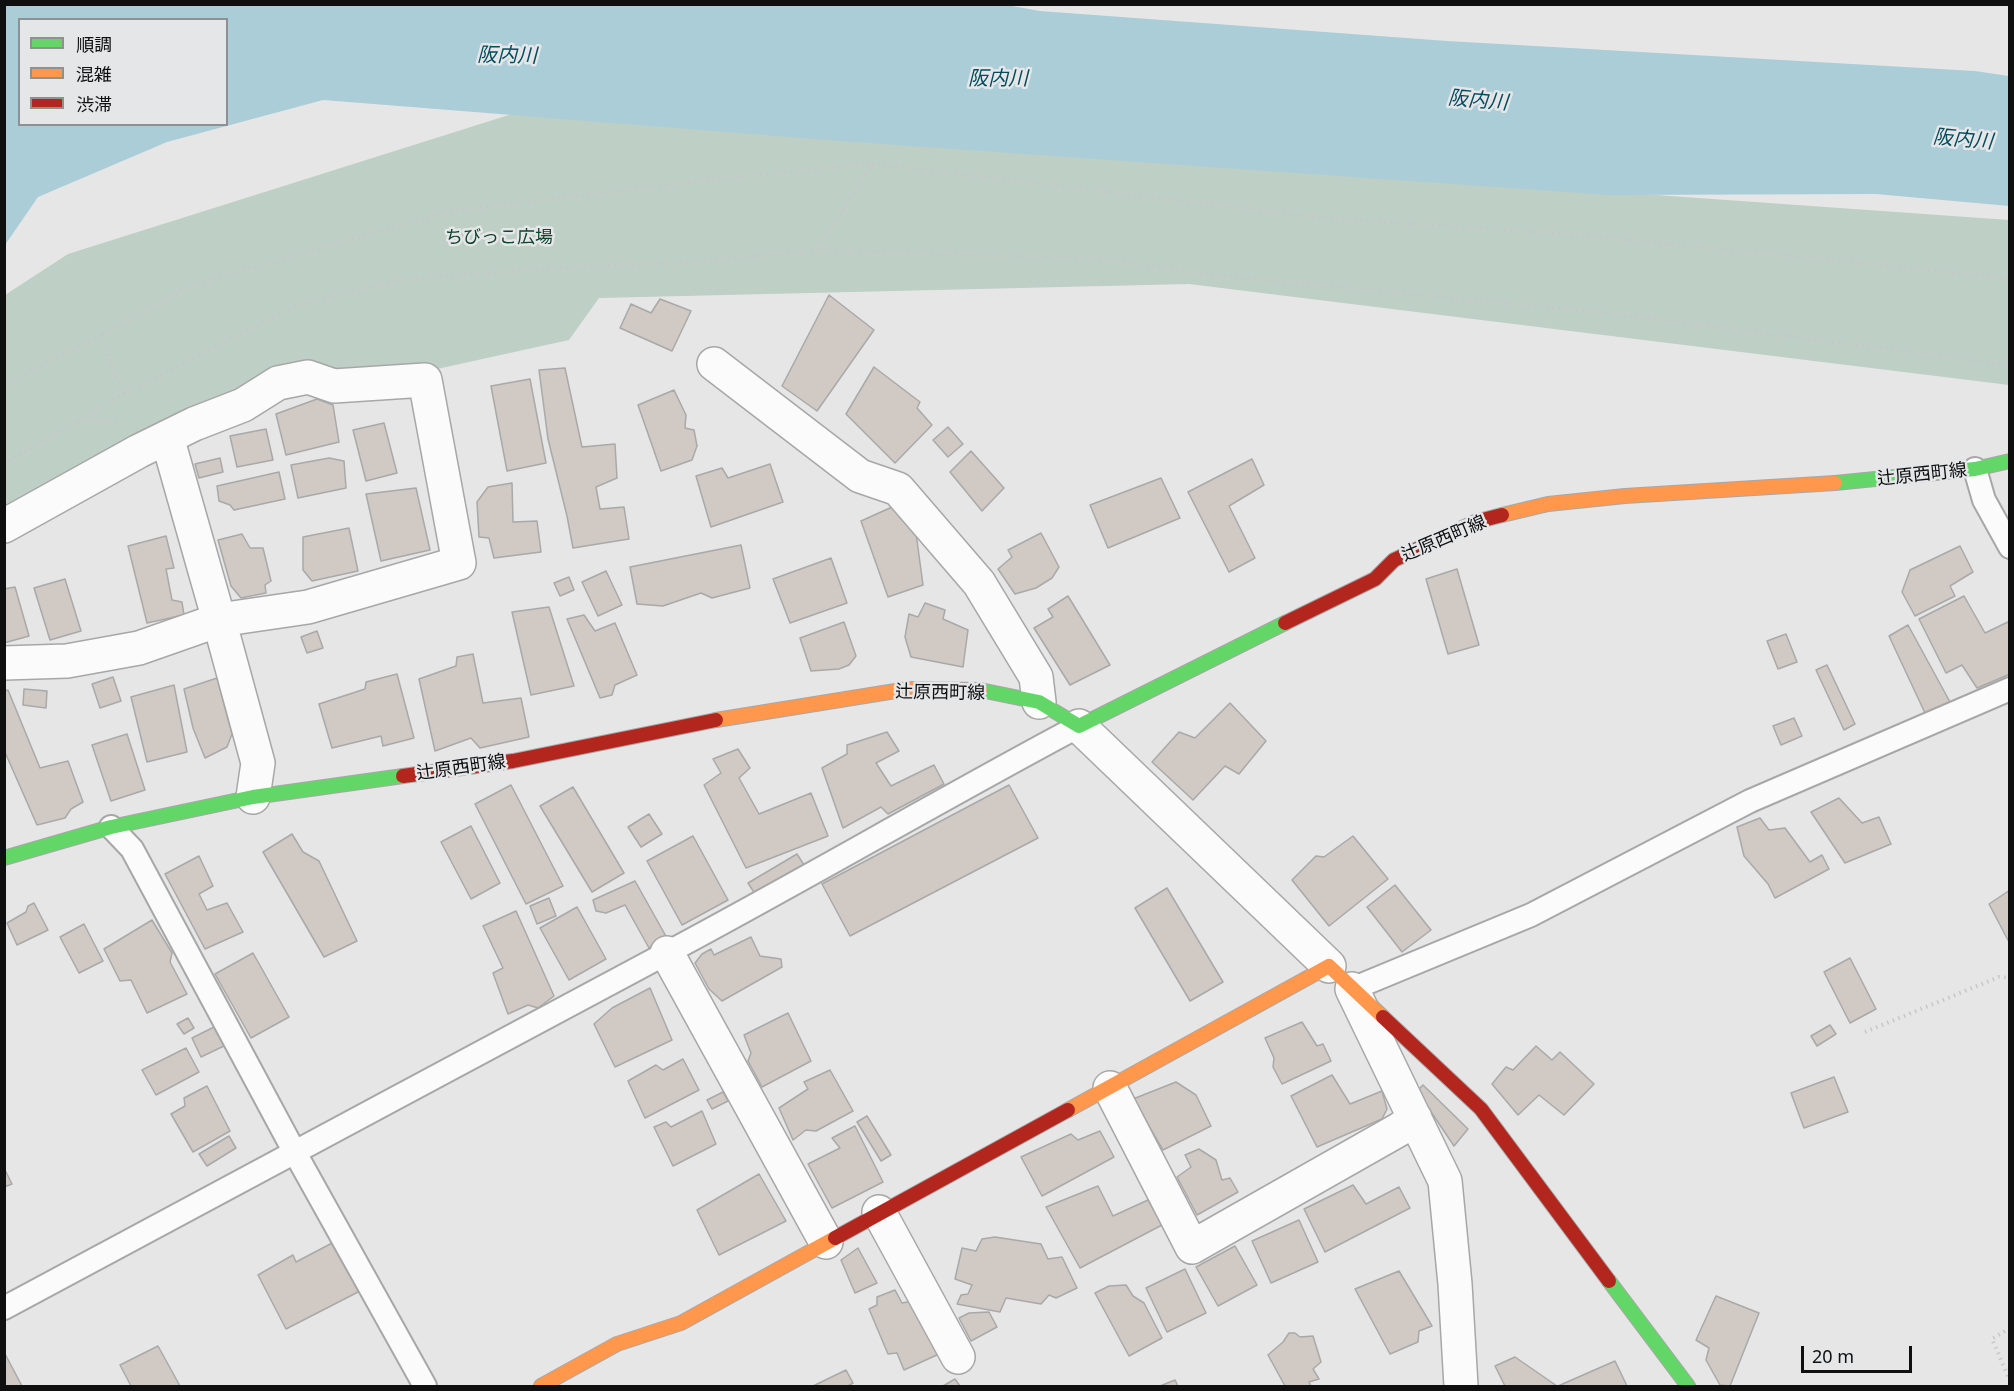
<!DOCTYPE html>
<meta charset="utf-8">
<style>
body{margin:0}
#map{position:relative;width:2014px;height:1391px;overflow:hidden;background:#e6e6e7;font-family:"Noto Sans","Noto Sans JP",sans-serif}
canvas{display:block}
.frame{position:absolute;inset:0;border:6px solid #0f0f10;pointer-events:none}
.legend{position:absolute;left:18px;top:18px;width:210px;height:108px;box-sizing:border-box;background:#e5e6e8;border:2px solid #8f9092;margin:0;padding:8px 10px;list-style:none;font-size:18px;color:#0f0f10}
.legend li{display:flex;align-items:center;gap:12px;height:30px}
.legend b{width:30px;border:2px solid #8f9092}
.scale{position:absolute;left:1801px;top:1346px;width:111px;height:27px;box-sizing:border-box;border:3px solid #0f0f10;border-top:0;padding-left:8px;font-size:18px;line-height:21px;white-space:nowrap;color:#0f0f10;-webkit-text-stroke:4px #e5e6e8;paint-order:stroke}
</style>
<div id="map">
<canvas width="2014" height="1391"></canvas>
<div class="frame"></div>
<ul class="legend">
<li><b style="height:8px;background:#63d668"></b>順調</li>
<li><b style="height:8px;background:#ff974d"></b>混雑</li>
<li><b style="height:8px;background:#b3261e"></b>渋滞</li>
</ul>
<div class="scale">20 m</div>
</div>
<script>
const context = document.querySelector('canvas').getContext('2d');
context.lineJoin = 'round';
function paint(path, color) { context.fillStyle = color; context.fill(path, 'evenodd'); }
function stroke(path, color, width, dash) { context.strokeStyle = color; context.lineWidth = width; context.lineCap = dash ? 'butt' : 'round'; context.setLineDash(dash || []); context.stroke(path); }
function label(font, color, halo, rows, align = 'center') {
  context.font = font + ' "Noto Sans","Noto Sans JP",sans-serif'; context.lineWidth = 5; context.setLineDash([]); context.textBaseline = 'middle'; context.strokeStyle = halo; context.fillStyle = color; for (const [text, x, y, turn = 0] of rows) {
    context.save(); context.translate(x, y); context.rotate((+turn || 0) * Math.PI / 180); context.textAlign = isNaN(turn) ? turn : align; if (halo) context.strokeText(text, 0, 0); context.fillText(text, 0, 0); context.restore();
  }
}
const green = new Path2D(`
 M512,114L2009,220V385L1189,284L599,298L569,340L437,369L340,371L316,362L274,371L5,509V295L68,254Z`);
const water = new Path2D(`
 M1001,4L1040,11L1447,41L1975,71L2009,76V206L1876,194L1610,195L840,141L323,100L167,142L38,197L5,245L4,6L9,5ZM20,20H226V124H20Z`);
const building = new Path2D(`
 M829,295L874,330L817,411L782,386Z
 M660,299L691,311L672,351L620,328L631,304L651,313Z
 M874,367L920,402L917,408L932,425L895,463L846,414Z
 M565,368L582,447L615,444L617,478L596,487L600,509L624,507L629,539L573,548L567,516L548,439L539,370Z
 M530,379L546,463L507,471L491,386Z
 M674,390L686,415L685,428L694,430L697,446L692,460L661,471L638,405Z
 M317,399L333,405L339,442L286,455L276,414Z
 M384,423L397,473L366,481L353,430Z
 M948,427L963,444L948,457L933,440Z
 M266,429L273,460L237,467L230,436Z
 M971,451L1004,488L982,511L950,472Z
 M220,458L223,472L199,478L195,464Z
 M329,458L344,461L346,488L298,498L291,465Z
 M1252,459L1264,485L1229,506L1255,558L1229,572L1188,492Z
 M770,464L783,502L711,527L696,476L722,468L728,478Z
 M279,472L285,499L234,510L230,505L219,501L217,486Z
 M1161,478L1180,518L1108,548L1090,505Z
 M512,483L513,522L537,521L541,552L494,558L489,538L479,537L477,502L488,487Z
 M416,488L430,550L381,561L366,494Z
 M892,507L916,533L923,585L888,597L861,521Z
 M349,528L358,571L312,581L303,570V537Z
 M1041,533L1059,567L1052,578L1036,588L1015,594L998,569L1012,557L1008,550Z
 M242,534L250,548H263L271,581L265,585L266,593L241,598L231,586L218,540Z
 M166,536L174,568L166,569L172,600L182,602L184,615L147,623L128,546Z
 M741,545L750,588L712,598L701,593L663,606L637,604L630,567Z
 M1960,546L1973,572L1950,586L1955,596L1915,616L1902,592L1910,570Z
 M831,558L847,603L790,623L773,579Z
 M1457,569L1479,645L1448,654L1426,579Z
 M606,571L622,605L598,616L582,582Z
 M569,577L574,590L560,596L554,583Z
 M65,579L81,631L50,640L34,588Z
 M15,587L29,636L4,643V589Z
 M1068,596L1110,665L1070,685L1034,628L1053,617L1048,609Z
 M1964,596L1985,633L2010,621V674L1977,688L1962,665L1946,673L1919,619Z
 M925,603L945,610L943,619L968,630L963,667L911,657L905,637L909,614L918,617Z
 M549,607L574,686L531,695L512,612Z
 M584,615L595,631L615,623L637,675L615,685L612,695L600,698L567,619Z
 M844,622L856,656L849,665L839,669L811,671L800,638Z
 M1908,625L1950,702L1925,713L1889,636Z
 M317,631L323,648L307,653L301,637Z
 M1786,634L1797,662L1778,669L1767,641Z
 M473,654L483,703L521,698L529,737L480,748L471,738L435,751L419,679L456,666L457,657Z
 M1827,665L1855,724L1844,730L1816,670Z
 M397,674L414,738L383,746L381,736L332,748L319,704L365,689L366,682Z
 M113,677L121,701L100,708L92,684Z
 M217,678L232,734L227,747L205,758L193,728L184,689Z
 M174,685L187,752L147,762L131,697Z
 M24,689L47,691L46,708L23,705Z
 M8,690L40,768L68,761L83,802L71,809L65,818L37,825L4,750V691Z
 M1230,703L1266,741L1239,774L1225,766L1193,800L1152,762L1179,732L1195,738Z
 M1794,718L1802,736L1781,745L1773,726Z
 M887,732L899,751L876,763L891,786L934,765L944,784L888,814L881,807L843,828L822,768L847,754V745Z
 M127,734L145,790L111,801L92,745Z
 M738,749L750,768L739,778L759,814L811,793L828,836L746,868L704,785L721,773L713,759Z
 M511,785L563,886L526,904L475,804Z
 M1009,785L1038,838L850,936L822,884Z
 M573,787L624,873L592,892L540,806Z
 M1839,798L1862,823L1879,817L1891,844L1845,863L1811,812Z
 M649,814L662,834L641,847L628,827Z
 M1760,818L1769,830L1785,828L1810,862L1822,855L1829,869L1775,898L1768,884L1744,856L1737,827Z
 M471,826L500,883L471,899L441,842Z
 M292,834L303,852L319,861L357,941L324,957L263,852Z
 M693,836L728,900L682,925L647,861Z
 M1353,836L1388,879L1329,926L1292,880L1316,856L1324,857Z
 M797,854L804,865L755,894L748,883Z
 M199,856L213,886L199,894L207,910L227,903L243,932L205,949L165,874Z
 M635,881L667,938L649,948L625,905L606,913L596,911L593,900Z
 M1395,885L1431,930L1402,952L1367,907Z
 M1167,888L1223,982L1190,1001L1135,908Z
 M2010,890V944L1989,904Z
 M549,898L556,916L537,924L530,906Z
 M34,903L48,930L17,945L7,923L26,912L28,906Z
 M577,907L606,959L569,980L540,928Z
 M516,911L554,996L538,1008L528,1005L508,1014L493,973L503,968L483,926Z
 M152,920L172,953L170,962L187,994L147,1013L131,980L120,981L104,949Z
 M84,924L103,961L79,973L60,937Z
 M751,937L760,956L781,959L782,967L722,1001L709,989L695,963L702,954L711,949L714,955Z
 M253,953L289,1017L251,1038L215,974Z
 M1850,958L1876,1009L1850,1023L1824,972Z
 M650,988L672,1040L615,1067L594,1024L612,1008Z
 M788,1013L811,1061L762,1087L748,1061L751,1053L744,1035Z
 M188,1018L194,1028L184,1034L177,1024Z
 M1302,1022L1317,1046L1323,1044L1331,1061L1282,1084L1273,1067L1274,1058L1265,1038Z
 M1830,1025L1836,1034L1817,1046L1811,1036Z
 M216,1026L226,1045L201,1057L192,1038Z
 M1536,1046L1552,1060L1560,1052L1594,1084L1564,1115L1539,1095L1518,1115L1492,1084L1506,1067L1513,1070Z
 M186,1048L199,1072L156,1095L142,1070Z
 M683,1059L699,1090L645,1118L628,1081L656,1065L663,1070Z
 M830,1070L853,1111L816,1131L806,1130L793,1140L779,1108L808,1089L804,1082Z
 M1332,1075L1350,1104L1382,1091L1387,1109L1382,1119L1317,1147L1291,1096Z
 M1834,1077L1848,1112L1804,1128L1791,1093Z
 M1176,1082L1196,1095L1211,1126L1163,1150L1133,1099Z
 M1423,1085L1468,1129L1454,1146L1417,1091Z
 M207,1086L230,1131L193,1152L171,1114L185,1106L184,1098Z
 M723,1092L728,1101L712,1109L707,1100Z
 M702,1111L716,1144L673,1166L654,1127L666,1122L671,1127Z
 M867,1116L891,1155L881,1161L857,1122Z
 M855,1126L883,1182L832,1208L808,1164L840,1148L832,1138Z
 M1100,1131L1114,1157L1042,1196L1021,1157L1071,1134L1078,1140Z
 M229,1136L236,1148L207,1166L199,1154Z
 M1199,1149L1216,1160L1222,1180L1230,1178L1238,1192L1197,1215L1177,1177L1191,1167L1185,1155Z
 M4,1168L12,1184L4,1187Z
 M759,1174L786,1221L719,1255L697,1210Z
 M1353,1185L1366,1204L1399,1187L1410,1208L1325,1252L1304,1209Z
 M1098,1186L1113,1216L1148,1200L1162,1225L1080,1268L1046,1207Z
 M1299,1220L1318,1262L1271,1283L1252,1241Z
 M995,1237L1041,1244L1048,1259L1062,1257L1077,1288L1056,1298L1049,1295L1041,1304L1006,1298L1000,1312L957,1304L961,1295L968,1294L972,1285L955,1279L962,1248L976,1251L982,1239Z
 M334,1242L360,1291L286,1329L258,1275L293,1255L296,1262Z
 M1235,1246L1257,1285L1218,1306L1196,1267Z
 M858,1248L877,1283L855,1293L841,1260Z
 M1185,1269L1206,1313L1167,1332L1146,1288Z
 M1399,1271L1432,1326L1419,1331L1418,1342L1390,1354L1355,1289Z
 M1126,1285L1133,1296L1144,1303L1162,1338L1129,1356L1095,1293L1109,1286Z
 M895,1290L902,1303L913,1301L939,1354L904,1370L897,1353L888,1354L869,1309L877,1305V1297Z
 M1716,1296L1759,1313L1730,1386L1720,1385L1706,1360L1709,1348L1696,1340Z
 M989,1312L997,1327L971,1341L959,1318L969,1313Z
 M1289,1333H1295L1300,1337L1313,1336L1321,1362L1313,1369L1319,1379L1309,1382L1311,1386H1285L1268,1355L1283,1342Z
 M158,1346L180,1386H131L120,1365Z
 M4,1352L22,1386H4Z
 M1515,1357L1557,1386H1505L1495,1366Z
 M1615,1361L1627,1386H1558Z
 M846,1370L853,1383L848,1386H813Z
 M955,1379L960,1386H943Z
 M1175,1380L1178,1386H1160Z`);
const path = new Path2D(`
 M817,250L872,164L1327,218L1577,235L2010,278
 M4,386L99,336
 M124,394L99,336L193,285L447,212L717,179L871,164
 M79,421H117
 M4,464L124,394L297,305L406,279L574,267L685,263L817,250L1106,259L1201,274L1601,312L2010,365
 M1865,1032L1999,977L2010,978
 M2010,1328L1992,1339L2010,1381`);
const lane = new Path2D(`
 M1975,469L1984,500L2010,547
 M111,827L132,849L294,1151L425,1386
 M1352,989L1531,915L1750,801L2010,689
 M4,1308C224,1188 445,1073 665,954C804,880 940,800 1079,726`);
const street = new Path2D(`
 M714,364L860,476L898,489L979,583L1036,677L1039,702
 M4,526L139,451L194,424L243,405L278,383L308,377L334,386L425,380L459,563L308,607L219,620L258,763L253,797
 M4,663L67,661L139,648L219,620L167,437
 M1079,726L1329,966
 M667,953L826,1242
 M1352,989L1445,1181L1455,1284L1461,1386
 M1110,1088L1192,1247L1400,1129L1415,1118
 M879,1212L958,1357`);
const fast = new Path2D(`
 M1835,483L1975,469L2010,461
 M980,690L1039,702L1079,726L1285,623
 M4,858L111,827L253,797L403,776
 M1609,1281L1688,1386`);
const slow = new Path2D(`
 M1502,515L1548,504L1625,496L1835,483
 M716,720L908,689L980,690
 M1068,1110L1329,966L1383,1017
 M541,1386L617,1344L681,1323L835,1238`);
const jam = new Path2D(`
 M1285,623L1375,579L1394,560L1475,522L1502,515
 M403,776L513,761L716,720
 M1383,1017L1481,1109L1609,1281
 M835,1238L1068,1110`);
const parkNames = [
 ["ちびっこ広場",499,238]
];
const streetNames = [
 ["辻原西町線",1922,475,-6],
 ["辻原西町線",1444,539,-23],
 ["辻原西町線",940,693,1],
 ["辻原西町線",461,768,-8]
];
const waterNames = [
 ["阪内川",507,56,1],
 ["阪内川",998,79],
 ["阪内川",1478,101,5],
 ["阪内川",1963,140,5]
];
paint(green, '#becfc5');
paint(water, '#aacdd8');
paint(building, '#d0c9c4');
stroke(building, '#a9a9a9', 1.5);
stroke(lane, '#a7a7a8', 26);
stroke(street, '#a7a7a8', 36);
stroke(fast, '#a7a7a8', 16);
stroke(slow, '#a7a7a8', 16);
stroke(jam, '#a7a7a8', 16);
stroke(path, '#c7c7c8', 4, [1.5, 4.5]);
stroke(lane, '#fbfbfb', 22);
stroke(street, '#fbfbfb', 33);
stroke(fast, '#63d668', 14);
stroke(slow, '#ff974d', 14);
stroke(jam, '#b3261e', 14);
label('18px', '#0f442d', '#e5e6e8', parkNames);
label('18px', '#0f0f10', '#e5e6e8', streetNames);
label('italic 20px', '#034c5d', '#e5e6e8', waterNames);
</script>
